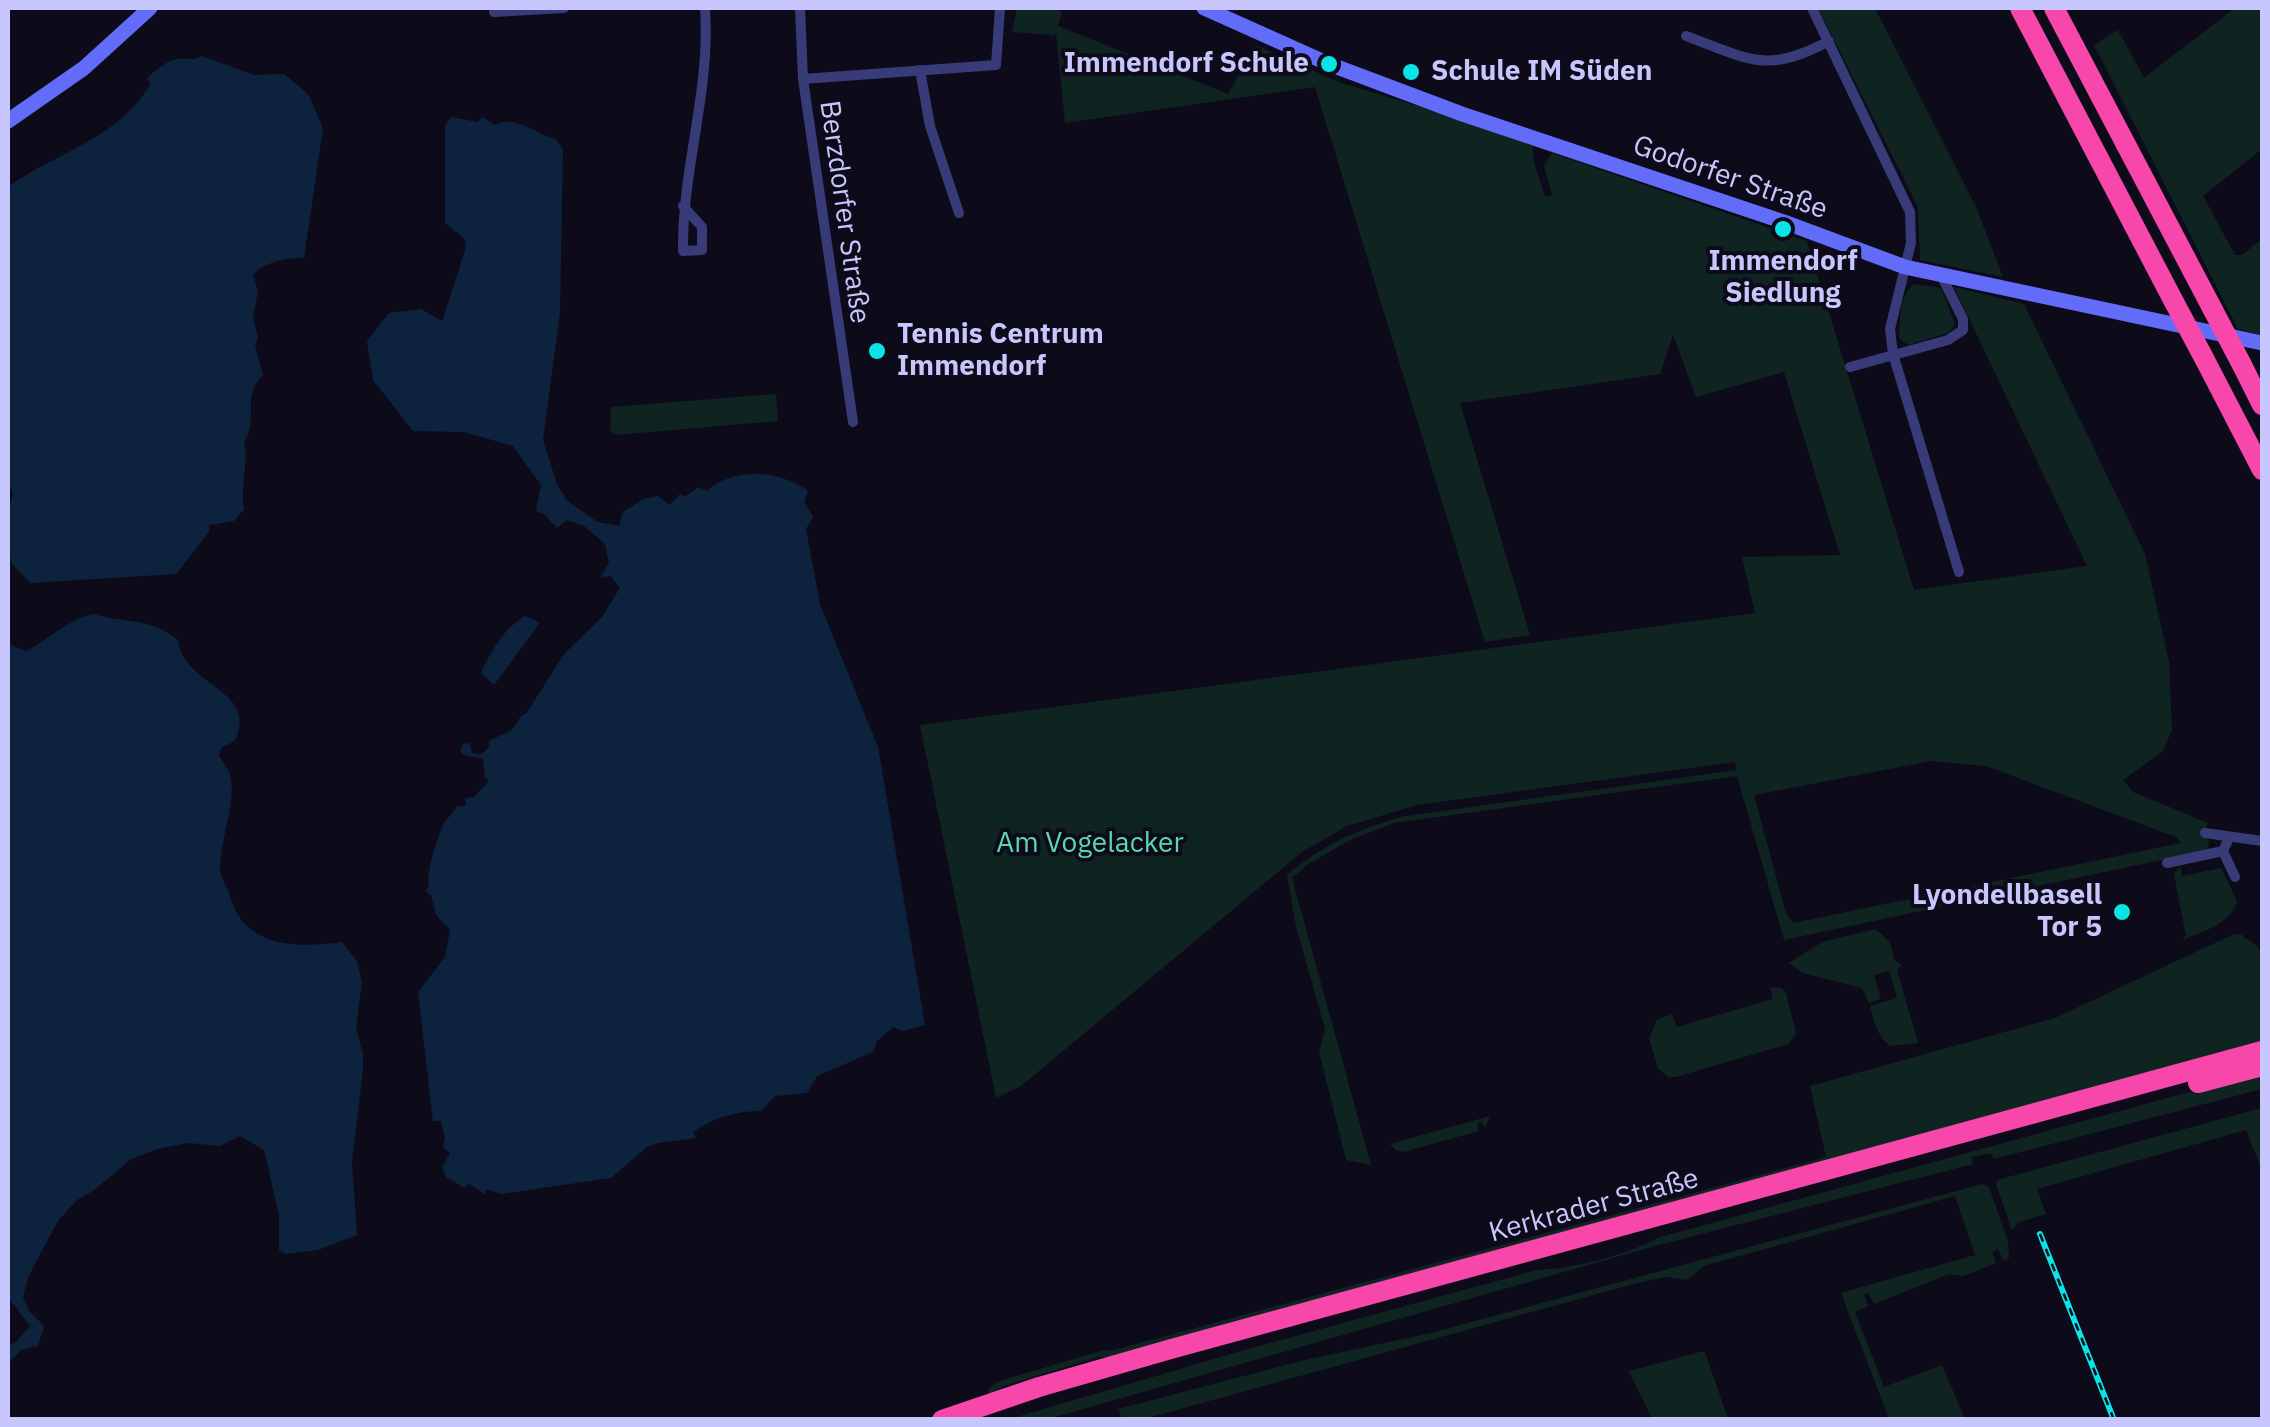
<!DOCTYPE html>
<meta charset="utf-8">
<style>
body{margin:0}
#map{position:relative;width:2270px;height:1427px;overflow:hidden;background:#0d0b1a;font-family:"IBM Plex Sans",sans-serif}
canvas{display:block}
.frame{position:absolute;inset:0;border:10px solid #c8c7fd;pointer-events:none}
</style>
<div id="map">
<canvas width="2270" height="1427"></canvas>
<div class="frame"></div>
</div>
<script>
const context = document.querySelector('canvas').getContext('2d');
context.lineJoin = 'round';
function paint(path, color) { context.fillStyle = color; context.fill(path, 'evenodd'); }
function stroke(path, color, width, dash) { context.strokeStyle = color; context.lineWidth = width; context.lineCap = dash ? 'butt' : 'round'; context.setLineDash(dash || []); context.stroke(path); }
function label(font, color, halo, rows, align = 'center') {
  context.font = font + ' "IBM Plex Sans",sans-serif'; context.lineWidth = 8; context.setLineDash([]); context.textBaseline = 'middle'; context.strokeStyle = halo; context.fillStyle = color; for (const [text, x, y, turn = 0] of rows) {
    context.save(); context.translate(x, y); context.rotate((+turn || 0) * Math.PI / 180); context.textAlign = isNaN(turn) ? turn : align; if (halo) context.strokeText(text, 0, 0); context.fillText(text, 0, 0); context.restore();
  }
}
const green = new Path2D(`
 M1017,8H1048L1062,12L1058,26L1228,94L1256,45L1341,83L1432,110L1533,146L1534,163L1545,196H1552L1544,165L1552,153L1807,241L1914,590L2087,566L1954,287L2024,304L2145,554L2169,662L2172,730L2163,751L2123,780L2133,792L2208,823L2203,837L2209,840L2208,850L1784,940L1737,776L1394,823L1350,840L1307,865L1292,878L1371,1165L1346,1160L1319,1052L1325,1029L1296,927L1287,875C1321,846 1357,830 1400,817L1736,770L1735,762L1417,805L1347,826L1302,852L1021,1086L996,1098L920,725L1755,613L1742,557L1840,555L1784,372L1696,397L1673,335L1660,374L1460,403L1530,635L1485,642L1315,87L1065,123L1056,33L1053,35L1012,32ZM1931,761L1986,766L2176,837L2181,843L1793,923L1786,914L1754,795Z
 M1818,8H1875L1976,207L2003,277L1920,260L1918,207Z
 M2235,8H2262V149L2203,196L2235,255H2242L2262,239V335L2238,329L2094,45L2118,30L2144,78Z
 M1914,284L1941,288L1955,324L1948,333L1908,345L1899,338C1900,320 1899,297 1914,284Z
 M776,394L778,421L615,435L610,431L611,407Z
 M2180,866L2182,876L2221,868L2237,901C2229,925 2204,931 2182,940L2186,936L2174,874Z
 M1876,929L1890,942L1894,960L1902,965L1897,970L1918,1043L1890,1046C1877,1036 1874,1021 1870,1006L1897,998L1889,971L1874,975L1881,999L1869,1003L1862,988L1803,973L1789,963L1822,942Z
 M2240,934L2258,947L2262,956V1044L1114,1358L1098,1357L1001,1387L990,1396L988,1389L999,1381L1101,1351L1114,1350L1826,1157L1810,1086L2055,1018L2232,935Z
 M1770,987L1781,988L1786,993L1796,1034L1788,1044L1676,1077H1669L1658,1068L1649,1038L1657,1020L1672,1014L1677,1027L1773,999Z
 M2262,1072V1089L1994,1159L1991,1153L1972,1157L1973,1164L1655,1246L1048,1419L1006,1420L1248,1349L1537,1270C1571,1269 1628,1255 1657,1238Z
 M2262,1108V1170L2246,1130L2037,1189L2046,1214L2019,1222L2012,1230L1996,1184L1997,1180Z
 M1490,1116L1485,1128L1481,1122L1477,1123L1479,1131L1403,1152L1395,1150L1390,1144Z
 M1982,1184L1989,1187L2008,1241L2009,1258L2004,1261L1998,1249L1992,1252L1996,1263L1963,1276L1949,1274L1874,1304L1868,1293L1864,1295L1868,1306L1855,1312L1884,1387L1942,1365L1965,1419H1889L1841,1293L1975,1255L1955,1196L1704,1266L1687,1280L1666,1277L1637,1283L1144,1419H1122L1118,1409L1305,1360L1431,1333Z
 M1700,1352H1705L1728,1419H1652L1629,1371Z`);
const water = new Path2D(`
 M202,56L254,75L284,74L308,94L323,128L304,258C288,257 263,262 253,275L258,291L253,319L258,337L255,346L263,375C240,398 260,417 244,442C249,460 240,486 244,509L234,521L209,525V532L176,574L30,583L12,564L8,547V512L13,493L8,481V187C56,152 117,140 150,85L147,78C156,70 165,62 177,59C189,57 191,62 202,56Z
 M451,117L477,122L483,117L494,125C516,114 535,134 555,139L563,149L560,312L543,440L557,484L567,501L598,522L619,526L623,512L643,499L658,496L670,505L680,494L685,497L698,487L707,491C733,467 780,470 808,491L804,502L813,517L806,529L820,604L878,747L925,1025L903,1031L893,1027L877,1041L873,1052L817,1076L807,1093L775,1096L761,1111C736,1111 715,1117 693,1132L696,1138L658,1143L647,1147L611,1178L501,1194L487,1189L484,1194L468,1183L465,1188L446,1177L442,1168L450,1153L443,1147L445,1138L441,1121H433L418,992L445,957L450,930L436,915L431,895L425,891L429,886C426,874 437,838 443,825C447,818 454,812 457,806H466L465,798L474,797L489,781L485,778L483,759L464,755L460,751L463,744L470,743L472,753L482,754L489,747V741L512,730L521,716L526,714L564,654L602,617L620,588L611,576L600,578L609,563L605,544L584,526L567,520L557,528L545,515L536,511L541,485L513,446L464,432L413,431L373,380L367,341L389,313L421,309L440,320L443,319L466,247L465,239L445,223V125Z
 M94,614C126,624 150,617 178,640C184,688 259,688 235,741L222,747L219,756C223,762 228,768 230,775C237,800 220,841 220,867C220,878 227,886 230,896C244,949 299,948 342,942L357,961L362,983L356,1027L363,1055V1070L352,1161L357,1235L318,1250L286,1254L279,1250V1215L264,1150L240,1136L220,1146L189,1143L157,1149L131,1159L93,1191L77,1200L58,1221L28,1277L23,1297L30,1312L44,1326L38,1346L21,1350L8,1363V1345L15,1343L30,1326L8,1297V644L26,651C48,640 70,618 94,614Z
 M525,616L540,623L494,685L481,673C490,653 505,627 525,616Z`);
const street = new Path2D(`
 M800,8L803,79L853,422
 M1812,8L1910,212L1911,243L1890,329L1893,354L1959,572
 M494,12L564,8
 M1686,36C1749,59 1766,75 1829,41
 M920,70L930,126L959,213
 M803,79L996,65L1000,8
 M683,206L702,227V250L683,251C682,168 711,90 705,8
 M1850,367L1948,340L1963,330V319L1941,275
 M2205,833L2262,841
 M2223,851L2235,877
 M2167,863L2223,851L2229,838`);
const secondary = new Path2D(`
 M1204,8L1329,64L1462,114L1784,222L1905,267L2262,343
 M8,121L84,68L150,8`);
const highway = new Path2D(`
 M2020,8L2173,300
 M2054,8L2212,308
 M2205,360L2262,470
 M2242,365L2262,405
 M2198,1083L2262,1066
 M942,1420L1039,1387L1171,1349L2262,1051`);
const rail = new Path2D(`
 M2040,1234L2114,1420`);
const highwayBridge = new Path2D(`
 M2173,300L2205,360
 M2212,308L2242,365`);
const markers = [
 [1329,64,10,"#0ae4e6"],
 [1411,72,10,"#0ae4e6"],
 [1783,229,10,"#0ae4e6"],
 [877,351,10,"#0ae4e6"],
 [2122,912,10,"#0ae4e6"]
];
const poiNames = [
 ["Immendorf Schule",1309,64],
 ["Schule IM Süden",1431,72,"left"],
 ["Immendorf",1783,262,"center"],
 ["Siedlung",1783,294,"center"],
 ["Tennis Centrum",897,335,"left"],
 ["Immendorf",897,367,"left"],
 ["Lyondellbasell",2102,896],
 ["Tor 5",2102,928]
];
const streetNames = [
 ["Godorfer Straße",1730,178,19],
 ["Berzdorfer Straße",844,212,82],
 ["Kerkrader Straße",1594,1206,-15]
];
const parkNames = [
 ["Am Vogelacker",1090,844]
];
paint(green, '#0f2421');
paint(water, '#0d233d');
stroke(street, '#383b78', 10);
stroke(secondary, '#626cf8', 15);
stroke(highway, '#f747ab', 20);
stroke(rail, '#0ae4e6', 6);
stroke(rail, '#0d0b1a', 2.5, [8]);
stroke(highwayBridge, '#f747ab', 20);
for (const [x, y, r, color] of markers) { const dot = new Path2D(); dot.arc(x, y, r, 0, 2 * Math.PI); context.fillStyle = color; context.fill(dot); stroke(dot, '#0d0b1a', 4); }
label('bold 28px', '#c8c7fd', '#0d0b1a', poiNames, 'right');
label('28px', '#c8c7fd', '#0d0b1a', streetNames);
label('28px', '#58d8ac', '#0d0b1a', parkNames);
</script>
